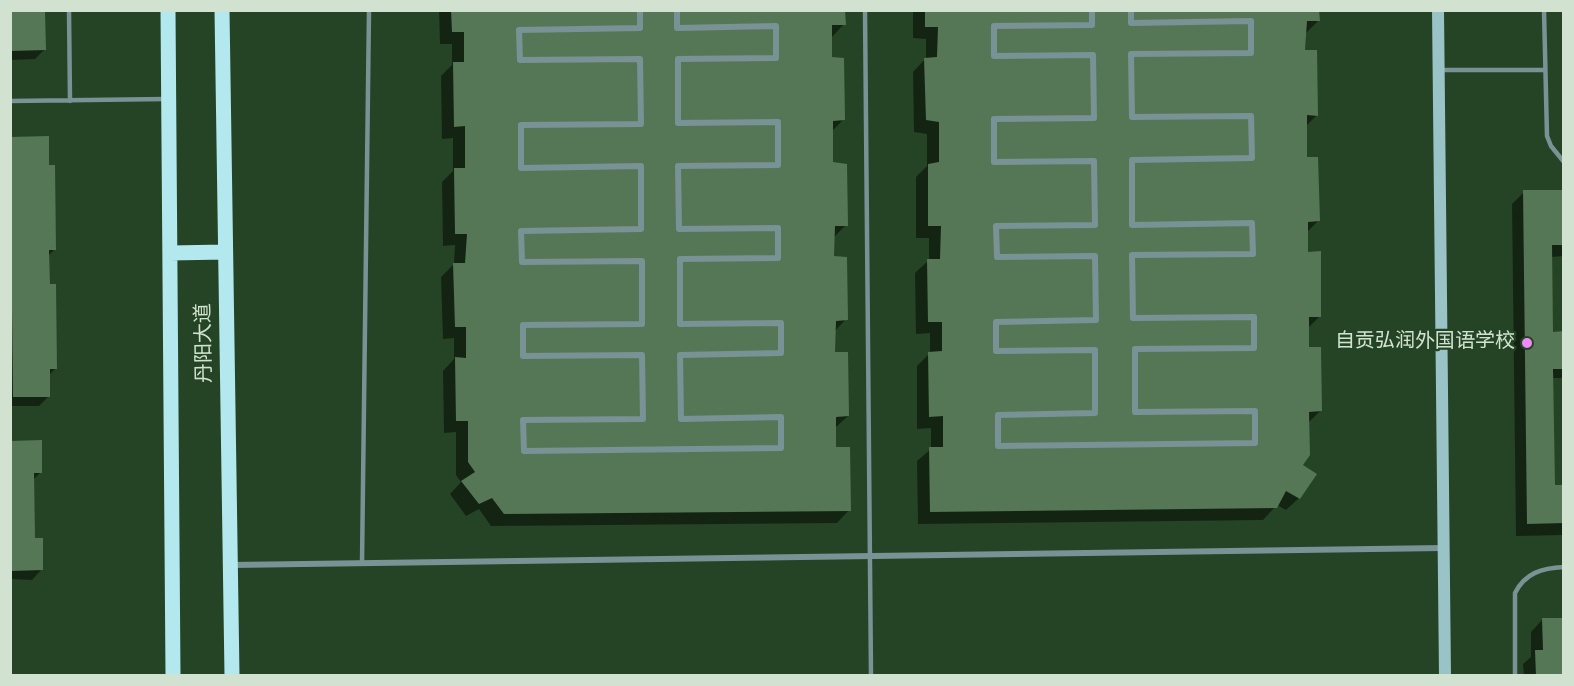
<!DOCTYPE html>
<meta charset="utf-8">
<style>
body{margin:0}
#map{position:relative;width:1574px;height:686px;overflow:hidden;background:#254425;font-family:Spectral,serif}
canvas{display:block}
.frame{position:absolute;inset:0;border:12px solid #d1e3d0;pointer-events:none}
</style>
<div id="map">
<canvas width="1574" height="686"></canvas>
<div class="frame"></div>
</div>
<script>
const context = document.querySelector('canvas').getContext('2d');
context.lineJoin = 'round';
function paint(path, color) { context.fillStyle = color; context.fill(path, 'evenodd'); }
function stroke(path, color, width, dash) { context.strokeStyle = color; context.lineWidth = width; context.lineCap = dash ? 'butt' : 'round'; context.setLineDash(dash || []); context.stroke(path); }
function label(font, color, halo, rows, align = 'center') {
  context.font = font + ' Spectral,"Noto Sans SC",serif'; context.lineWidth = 4.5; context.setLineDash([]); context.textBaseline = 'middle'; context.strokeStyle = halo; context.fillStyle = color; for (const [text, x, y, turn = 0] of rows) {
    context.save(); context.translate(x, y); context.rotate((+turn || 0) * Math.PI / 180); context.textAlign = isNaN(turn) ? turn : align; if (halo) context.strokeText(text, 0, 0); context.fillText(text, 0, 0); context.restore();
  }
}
const shadow = new Path2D(`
 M10,10L44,50L35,59L10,60Z
 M439,10H844V24L832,37L830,59L843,120L832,131V163L846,225L833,238V258L846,319L835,331L834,354L848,416L835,428V449L849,510L837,523L491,526L479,509L466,516L450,494L461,482L456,475V432L444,433L443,371L454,359V338L443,339L441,277L454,264L455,245L443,246L442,182L453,171V138L442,139L441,76L452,65V44H440Z
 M913,10H1318V21L1306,33L1303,52L1317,115L1306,126L1305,159L1318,221L1307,232V253L1320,316L1308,328V349L1320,411L1308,423L1301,466L1299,498L1286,510L1277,505L1263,520L918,524L917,461L931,449V428L917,429V366L930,353V333L916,334L915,273L929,260V238H916V177L927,166V134L914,132L913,72L926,58V39L913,38Z
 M10,139L55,249L48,256L56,368L49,375V396L39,406H10Z
 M1564,191V256L1551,257L1552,335L1564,333V378H1552L1554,486H1564V535L1516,536L1512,204L1524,192Z
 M10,443L41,472L33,480L34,540L41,570L32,580L10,579Z
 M1543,619L1564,676H1524L1523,664L1531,657V632Z`);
const building = new Path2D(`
 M10,10H45L46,50L10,51Z
 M451,10H845L846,25H832V57L844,58L845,120L833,121V162L847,164L848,226H835L834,256L847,257L848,320L836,321L835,352H848L849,416L836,417V447H850L851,511L504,514L492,498L479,504L461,481L475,472L468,462V421H456L455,357L466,358V327H455L453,263H465L467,234H455L454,168H465V126L454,127L453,62H464V32H452Z
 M925,10H1319L1320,21H1307L1305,50H1317L1318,116L1307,115V157H1318L1320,221L1308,222V252L1321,251V317H1309V347H1321L1322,411L1309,412L1310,455L1303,465L1317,474L1300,499L1286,491L1277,508L930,512L929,447H943V416L929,417L928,352L942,351V322H928L927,259H940L941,226H928V164L939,162V122L926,120L924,58L937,57L938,27H925Z
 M49,136V165H55L56,250H49L50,284H56L57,369H50V397H13L10,137Z
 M1523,190H1564V245H1552L1553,332L1564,331V369H1553L1555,485H1564V523L1527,524Z
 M42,440V473H34L35,538H43V570L10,571V441Z
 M1542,618H1564V676H1536L1535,650H1543Z`);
const lane = new Path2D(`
 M69,10L70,101
 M865,10L871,676
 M1544,10L1547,136L1551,146L1564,162
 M1441,70H1545
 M10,101L166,99
 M362,563L369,10
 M1515,676V593C1525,573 1542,568 1564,567`);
const street = new Path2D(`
 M640,10V28L519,30L520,60L640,59L641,124L521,125V168L641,166V229L521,231L522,262L642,261V324L523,325V356L642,355L643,419L523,420L524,451L781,448V417L681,419L680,355L781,353V323L680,324V259L778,258V228L679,229L678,166L778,165V122L678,123V59L776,58V26L677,28V10
 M1092,10V25L994,26V56L1093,55L1094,118L994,119V162L1094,161L1095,225L996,226L997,257L1095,256L1096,320L996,322V351L1095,350V413L998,415V446L1255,443V411L1135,412V349L1254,348V317L1133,318L1132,255L1253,254L1252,223L1132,225V160L1252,158L1251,116L1132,117L1131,54L1251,53V21L1131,23V10
 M232,565L1443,548`);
const secondary = new Path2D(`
 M1438,10L1445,676`);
const primary = new Path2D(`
 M168,10L173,676
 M222,10L232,676
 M170,253L225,252`);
const markers = [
 [1527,343,6,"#ee8bf8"]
];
const streetNames = [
 ["丹阳大道",206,343,-91]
];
const poiNames = [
 ["自贡弘润外国语学校",1515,343]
];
paint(shadow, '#0007');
paint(building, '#567755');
stroke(lane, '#799295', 4.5);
stroke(street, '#799295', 6);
stroke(secondary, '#9ac3c7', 12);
stroke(primary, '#b3e8ee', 15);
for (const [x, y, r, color] of markers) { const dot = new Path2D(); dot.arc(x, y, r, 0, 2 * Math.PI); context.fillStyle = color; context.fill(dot); stroke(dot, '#254425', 2); }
label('20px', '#d1e3d0', '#254425', streetNames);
label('20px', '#d1e3d0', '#254425', poiNames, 'right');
</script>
